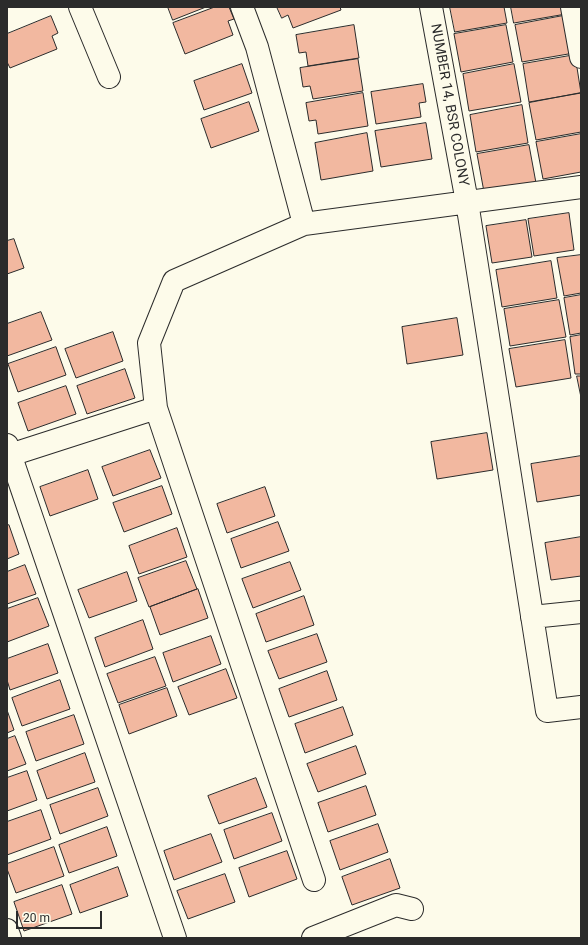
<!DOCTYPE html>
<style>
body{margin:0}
#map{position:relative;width:588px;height:945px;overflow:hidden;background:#fdfbea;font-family:Roboto,sans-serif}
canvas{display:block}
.frame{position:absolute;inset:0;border:8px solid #2b2b2b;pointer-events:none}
.scale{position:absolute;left:16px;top:911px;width:86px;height:18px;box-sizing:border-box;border:2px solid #2b2b2b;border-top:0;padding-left:5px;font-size:12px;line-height:14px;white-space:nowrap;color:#2b2b2b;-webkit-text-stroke:3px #fdfbea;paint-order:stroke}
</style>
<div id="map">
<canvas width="588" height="945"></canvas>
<div class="frame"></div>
<div class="scale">20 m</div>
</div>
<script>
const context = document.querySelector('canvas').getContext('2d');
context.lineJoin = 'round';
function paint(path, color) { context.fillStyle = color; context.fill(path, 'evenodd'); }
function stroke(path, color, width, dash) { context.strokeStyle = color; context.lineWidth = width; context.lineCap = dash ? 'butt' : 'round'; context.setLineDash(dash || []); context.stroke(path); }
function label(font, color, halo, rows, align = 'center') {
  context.font = font + ' Roboto,sans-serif'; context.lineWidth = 3; context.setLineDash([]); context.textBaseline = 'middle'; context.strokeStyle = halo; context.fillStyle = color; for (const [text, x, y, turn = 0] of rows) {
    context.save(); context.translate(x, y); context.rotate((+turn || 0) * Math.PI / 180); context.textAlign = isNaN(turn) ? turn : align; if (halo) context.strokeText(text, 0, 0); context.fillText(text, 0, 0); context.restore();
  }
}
const building = new Path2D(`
 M168,7H206L173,20Z
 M215,7H229L234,19L228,21L233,35L185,54L173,23Z
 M277,7H340L341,10L293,28L288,15L282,18Z
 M450,7H504L507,23L455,32Z
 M511,7H565L566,14L514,23Z
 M568,15L574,53L522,62L515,25Z
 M51,16L58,33L52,36L57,49L10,68L7,62V34Z
 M354,25L359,58L308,66L306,52L299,53L296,35Z
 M506,25L513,62L461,72L454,34Z
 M575,55L581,93L529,102L523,64Z
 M358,59L363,91L313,99L310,86L303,87L300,68Z
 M242,64L252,93L204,110L194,81Z
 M514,64L521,102L469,111L463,74Z
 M423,84L426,102L419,103L421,117L376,124L371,92Z
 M363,93L368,126L318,134L316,120L309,121L306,103Z
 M581,93V132L536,140L529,103Z
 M249,102L259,131L211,148L201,119Z
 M522,105L528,143L476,152L470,115Z
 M426,123L432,159L381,167L375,131Z
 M367,133L373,171L321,180L315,143Z
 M581,134V172L543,179L536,142Z
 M529,145L536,183L484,192L477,154Z
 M569,213L574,250L534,256L528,219Z
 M526,220L532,257L492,263L486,226Z
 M14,239L24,268L7,274V241Z
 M581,255V293L564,296L557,258Z
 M551,261L557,298L502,307L496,270Z
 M581,295V333L570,335L564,298Z
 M559,300L566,337L510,346L504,309Z
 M41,312L52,340L7,356V324Z
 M457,318L463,355L407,364L402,327Z
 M113,332L123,361L76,378L65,349Z
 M581,335V374H575L570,337Z
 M565,340L571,378L516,387L509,349Z
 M56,347L66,375L18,392L8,364Z
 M125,369L135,398L87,414L77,386Z
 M577,376H581V397Z
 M66,386L76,414L28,431L18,403Z
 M487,433L493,470L437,479L431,442Z
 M150,450L161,478L113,496L102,467Z
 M581,456V495L537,502L531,464Z
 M88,470L98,499L50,516L40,487Z
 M162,486L172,514L124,532L113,503Z
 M265,487L275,516L227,533L217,504Z
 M278,522L289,551L241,568L231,539Z
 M9,525L19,554L7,559V526Z
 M177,528L187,557L139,574L129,546Z
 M581,537V576L551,580L545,543Z
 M186,561L197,589L149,607L138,578Z
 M290,562L301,590L253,608L242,579Z
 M25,565L36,594L7,604V572Z
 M127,572L137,601L89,618L78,590Z
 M198,589L208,618L160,635L150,607Z
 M304,596L314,625L266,642L256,614Z
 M38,598L49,626L7,642V609Z
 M143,620L153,649L105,667L95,638Z
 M317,634L327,662L279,679L268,651Z
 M211,636L221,664L173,682L163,653Z
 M48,644L58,673L10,690L7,680V659Z
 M155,657L166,686L118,703L107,674Z
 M226,669L237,698L189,715L178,687Z
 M327,671L337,700L289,717L279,689Z
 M60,680L70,709L22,726L12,698Z
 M167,688L177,716L129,734L119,705Z
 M343,707L353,735L305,753L295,724Z
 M7,710L14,730L7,733Z
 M74,715L84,744L36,761L26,732Z
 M15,736L26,764L7,771V739Z
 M356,746L366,774L318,792L307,764Z
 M85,753L95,782L47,799L37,771Z
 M27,771L37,800L7,811V778Z
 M256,778L267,807L219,824L208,796Z
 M366,786L376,815L328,832L318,803Z
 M98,788L108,816L60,834L50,805Z
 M41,810L51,839L7,855V822Z
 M272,813L282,841L234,859L224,830Z
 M378,824L388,852L340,870L330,841Z
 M107,827L117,856L69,873L59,845Z
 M211,834L222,862L174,880L164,851Z
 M54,847L64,876L16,893L7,869V864Z
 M287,851L297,879L249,897L239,868Z
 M390,859L400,888L352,905L342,877Z
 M118,867L128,896L80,913L70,885Z
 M225,874L235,902L188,919L177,891Z
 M62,885L72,914L24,931L14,902Z`);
const minor = new Path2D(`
 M80,7L109,77
 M242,7L257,47L304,224L581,187
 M431,7L467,202L547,711L581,707
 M572,7L581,57
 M156,408L314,880
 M7,445L175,938
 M7,456L156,408L149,343L174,281L304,224
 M532,617L581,612
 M7,930L10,938
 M313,938L396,905L412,909`);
const streetNames = [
 ["NUMBER 14, BSR COLONY",449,105,80]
];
paint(building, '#f2b8a0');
stroke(building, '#2b2b2b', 1);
stroke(minor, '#2b2b2b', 24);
stroke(minor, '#fdfbea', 22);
label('14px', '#2b2b2b', '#fdfbea', streetNames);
</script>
